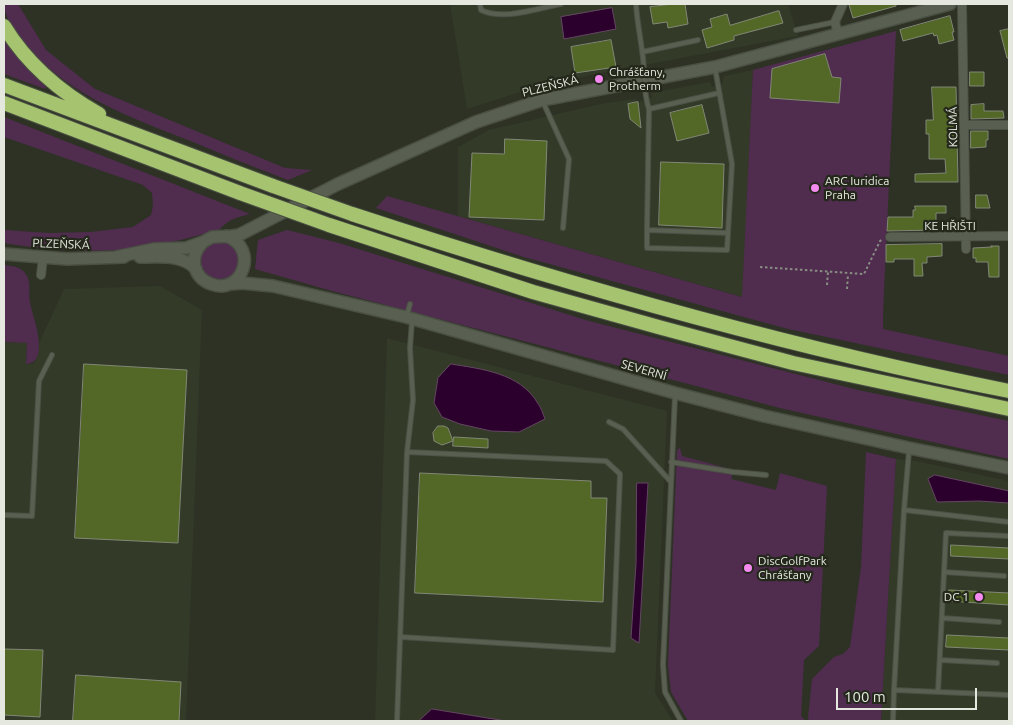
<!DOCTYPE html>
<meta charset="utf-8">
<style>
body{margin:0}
#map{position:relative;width:1013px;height:725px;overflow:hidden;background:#2d3225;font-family:Ubuntu,sans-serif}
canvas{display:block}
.frame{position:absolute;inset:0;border:5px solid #e4e8df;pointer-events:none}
.scale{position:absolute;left:836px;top:688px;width:141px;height:22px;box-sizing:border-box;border:2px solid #e4e8df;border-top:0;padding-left:6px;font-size:15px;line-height:18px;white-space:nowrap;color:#e4e8df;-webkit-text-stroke:4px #23281b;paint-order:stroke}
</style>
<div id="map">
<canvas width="1013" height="725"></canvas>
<div class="frame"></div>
<div class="scale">100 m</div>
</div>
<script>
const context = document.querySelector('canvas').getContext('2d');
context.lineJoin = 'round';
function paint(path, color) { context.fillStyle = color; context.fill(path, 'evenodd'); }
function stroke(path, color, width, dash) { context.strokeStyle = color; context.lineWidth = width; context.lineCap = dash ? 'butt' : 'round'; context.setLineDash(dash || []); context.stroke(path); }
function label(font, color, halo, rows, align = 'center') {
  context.font = font + ' Ubuntu,sans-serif'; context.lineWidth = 4.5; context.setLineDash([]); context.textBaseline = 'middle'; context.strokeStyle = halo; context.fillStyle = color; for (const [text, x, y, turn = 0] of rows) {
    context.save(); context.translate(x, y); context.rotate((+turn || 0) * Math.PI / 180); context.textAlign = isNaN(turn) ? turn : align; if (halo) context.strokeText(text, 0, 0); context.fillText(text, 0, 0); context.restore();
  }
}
const built = new Path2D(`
 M450,4H788L798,36L549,83L467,109Z
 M753,70L743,297L458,216V147L489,130L600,104L635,99L638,102L652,98L651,93L710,82L712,87L722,85L724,76Z
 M160,286L202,310L186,721H4V342L27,343L26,364H31L34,363L37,357L39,343L64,289Z
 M387,338L667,411L655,693L673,721H375Z
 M896,459L916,461L1009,481V721H881Z`);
const green = new Path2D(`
 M4,4H18L46,50L95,89L285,168L312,170L288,180C254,167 221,154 188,140C126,116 58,91 18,34C12,25 4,15 4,4Z
 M896,31L883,313V329L1009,356V375L788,329L524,257L376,208L387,196L742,297L753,70Z
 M4,39L27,69L46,87L45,89L4,74Z
 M4,117L250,214C237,217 227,220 218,231C197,235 175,242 154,246C104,254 54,251 4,243V230L49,233L91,232L133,227L151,215L153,206L152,193L143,185L4,137Z
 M287,230L339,243L589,321L858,390L1009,421V459L784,409L332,291L255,269L258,240Z
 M201 260a19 19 0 1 1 38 0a19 19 0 1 1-38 0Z
 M4,265C11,266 20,266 25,273C32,281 28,293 30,303C33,317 51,363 26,364L27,343L4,342Z
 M680,448L682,456L734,470L731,479L776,490L780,473L827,486L819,646L804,660L801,716L806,721H688L671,692L668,665L677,450Z
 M866,452L896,459L881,721H809L808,718L812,679L834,657L843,654L850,647L861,567Z`);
const water = new Path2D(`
 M612,8L616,29L564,39L561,17Z
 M451,364C482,369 519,373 537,402C541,407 543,414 545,419L519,432L491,431L460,424L442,417L434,403L438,378Z
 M935,475L1009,491V503L979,501L937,502L928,479Z
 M637,483H648L639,643L631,638L636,564Z
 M432,709L506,721H419Z`);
const building = new Path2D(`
 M674,4H685L688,24L668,28L667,22L653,24L650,7Z
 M854,4H896V6L853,18L849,5Z
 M779,11L783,23L734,36V40L707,48L702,30L712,27L710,19L727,14L730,25Z
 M950,16L954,32H952L954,40L939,44L937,35L934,36L933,33L903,41L900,30Z
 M1009,29V58H1007L1000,31Z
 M611,40L616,67L575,73L571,47Z
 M825,54L832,77L841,78L839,103L770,98L772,69Z
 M970,72H984V86H970Z
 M932,87H956L958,182H915V174L946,173L945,159H929V134H926V120H933Z
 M638,102L641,128L630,119L628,104Z
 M984,104V111H1003L1004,118L971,119V105Z
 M702,105L709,133L677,141L670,113Z
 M971,131H988V140H986V147L971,148Z
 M505,139L547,141L544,220L469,217L472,153L504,154Z
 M661,162L724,164L722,228L659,225Z
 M976,195H987L990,208H976Z
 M915,206H946V213H936V230L887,231L888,217H913V210H915Z
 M942,244V256L927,257V263H922L923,276H914V259H894V262H886V245Z
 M991,246H999V277H989L988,262H976V258H973V248L992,247Z
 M84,364L187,370L178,543L75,538Z
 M438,426H444L448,428L453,441L442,445L434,441L433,433Z
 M454,437L488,439V448L453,446Z
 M420,473L591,481V498H607L603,602L415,593Z
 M951,545L1009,548V559L951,556Z
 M949,590L1009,593V605L948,601Z
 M947,635L1009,638V650L946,647Z
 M4,649L43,650L40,717L4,715Z
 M76,675L181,682L179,721H73Z`);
const path = new Path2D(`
 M760,267L864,274L880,241L883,239
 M827,285L828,272
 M847,289L848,274`);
const lane = new Path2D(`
 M480,4L481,10C503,21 538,8 561,4
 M636,4C637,22 641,40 643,58C645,76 643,92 649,109L647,230L728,233
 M796,30L835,22
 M642,52L698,40
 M543,102L569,159L563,228
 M649,109L719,93
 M647,230V248L727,250L732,164L715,68
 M407,315L410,304
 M675,396L663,665L665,692L681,721
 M609,422L623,429L671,482
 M909,451L904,510L894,690L1009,695
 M671,462L733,472L766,475
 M904,510L1009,522
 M4,515L32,516L39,381L52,355
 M944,572L1004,576
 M942,618L999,622
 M401,637L613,650L620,474L606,461L407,452
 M940,660L997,663
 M938,692L946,533L1007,536
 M397,721L407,452L413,400L410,348L412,321
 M893,721L894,690`);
const street = new Path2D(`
 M962,4L966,249
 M838,34L835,22L843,4
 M964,125H1009
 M890,237L1009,236
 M41,275L43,258`);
const secondary = new Path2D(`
 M203,242C196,249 193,258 195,267C197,275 203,281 211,284C242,296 260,248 226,236
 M4,254L67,259L124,257
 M116,257L154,249L186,248L203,242L212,237L232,236L239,235L338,184L476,122L542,100L715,67L950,4
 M140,257C158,257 183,254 196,269
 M230,284L242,283L273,286L406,317L675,393L764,416L909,448L1009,468`);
const highway = new Path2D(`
 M4,26C27,64 60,92 99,114
 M4,85L273,186
 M4,103L240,193
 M352,214C568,285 786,347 1009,391
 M329,225L533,292L662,328L793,363L1009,409`);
const highwayBridge = new Path2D(`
 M273,186L352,214
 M240,193L329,225`);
const markers = [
 [599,79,5,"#f489f0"],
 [815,188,5,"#f489f0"],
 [748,568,5,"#f489f0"],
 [979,597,5,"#f489f0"]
];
const poiNames = [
 ["Chrášťany,",609,72],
 ["Protherm",609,86],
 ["ARC Iuridica",825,181],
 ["Praha",825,195],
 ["DiscGolfPark",758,561],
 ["Chrášťany",758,575],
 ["DC 1",969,597,"right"]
];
const streetNames = [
 ["PLZEŇSKÁ",550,86,-14],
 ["KOLMÁ",953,127,-91],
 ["KE HŘIŠTI",950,226],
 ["PLZEŇSKÁ",61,244,2],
 ["SEVERNÍ",644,370,16]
];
paint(built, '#333a27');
paint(green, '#502c4f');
paint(water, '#2c002c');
stroke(water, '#634662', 1);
paint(building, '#536826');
stroke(building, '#818777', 1);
stroke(lane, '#4b5044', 6);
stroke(street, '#4b5044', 10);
stroke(secondary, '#4b5044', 14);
stroke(highway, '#4b5044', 16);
stroke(path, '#898e83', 2, [2.5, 2.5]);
stroke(lane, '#5a6051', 4);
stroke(street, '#5a6051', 8);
stroke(secondary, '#5a6051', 11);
stroke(highway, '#a6c46f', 14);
stroke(highwayBridge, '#4b5044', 16, []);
stroke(highwayBridge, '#a6c46f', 14);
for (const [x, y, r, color] of markers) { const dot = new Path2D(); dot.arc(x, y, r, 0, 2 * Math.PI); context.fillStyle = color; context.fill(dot); stroke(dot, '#23281b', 2); }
label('12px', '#e4e8df', '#23281b', poiNames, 'left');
label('12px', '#e4e8df', '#23281b', streetNames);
</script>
